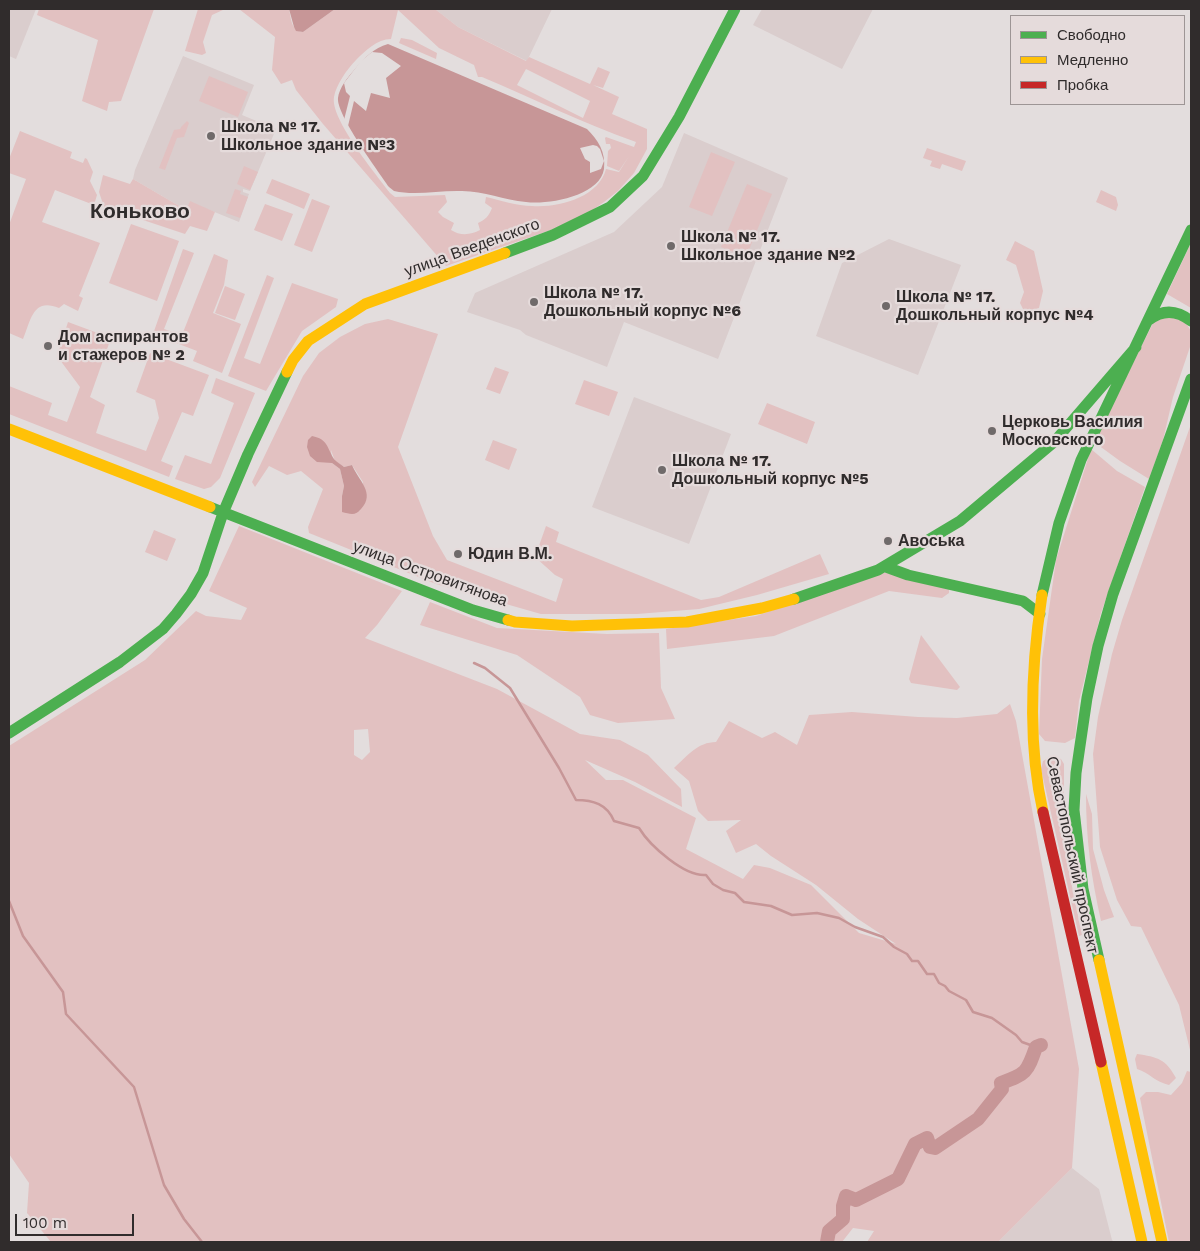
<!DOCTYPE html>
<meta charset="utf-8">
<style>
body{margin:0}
#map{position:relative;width:1200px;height:1251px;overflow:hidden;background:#e3dddd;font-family:"Work Sans",sans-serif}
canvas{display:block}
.frame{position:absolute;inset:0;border:10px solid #302c2c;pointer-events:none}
.legend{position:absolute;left:1010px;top:15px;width:175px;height:90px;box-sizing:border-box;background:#e5dbdb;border:1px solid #9d9595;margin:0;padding:6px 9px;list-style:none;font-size:15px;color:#302c2c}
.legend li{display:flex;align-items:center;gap:10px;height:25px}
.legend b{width:25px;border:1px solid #9d9595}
.scale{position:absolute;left:15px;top:1214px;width:119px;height:22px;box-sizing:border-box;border:2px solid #302c2c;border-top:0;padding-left:6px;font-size:15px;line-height:18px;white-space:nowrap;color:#302c2c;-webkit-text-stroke:4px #e5dbdb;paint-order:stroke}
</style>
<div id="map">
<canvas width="1200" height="1251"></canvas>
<div class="frame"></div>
<ul class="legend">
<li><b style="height:6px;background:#4caf50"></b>Свободно</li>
<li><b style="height:6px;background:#ffc107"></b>Медленно</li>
<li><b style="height:6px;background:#c62828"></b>Пробка</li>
</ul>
<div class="scale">100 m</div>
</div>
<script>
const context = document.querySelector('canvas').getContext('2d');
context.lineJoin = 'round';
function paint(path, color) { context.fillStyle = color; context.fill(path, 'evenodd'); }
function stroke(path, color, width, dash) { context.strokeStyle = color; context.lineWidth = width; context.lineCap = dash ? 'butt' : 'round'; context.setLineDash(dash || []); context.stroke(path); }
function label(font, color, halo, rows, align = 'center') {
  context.font = font + ' "Work Sans",sans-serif'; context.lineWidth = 4.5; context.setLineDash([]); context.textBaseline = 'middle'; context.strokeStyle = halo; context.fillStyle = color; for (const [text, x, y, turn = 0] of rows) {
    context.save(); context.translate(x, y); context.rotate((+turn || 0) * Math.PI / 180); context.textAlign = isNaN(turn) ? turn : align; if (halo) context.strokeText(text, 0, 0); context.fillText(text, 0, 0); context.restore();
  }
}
const built = new Path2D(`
 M9,9H36L16,59L9,56Z
 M435,9H552L527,61L458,27Z
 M762,9H873L842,69L753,25Z
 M183,56L254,85L242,115L276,129L250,191L243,189V192L249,194L239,222L190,202L186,210L133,179L135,170Z
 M684,133L788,178L718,359L624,322L607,367L526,335L520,330L467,312L475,293L614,232L662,187Z
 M889,239L961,265L918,375L816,336L842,263Z
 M634,397L731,434L689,544L592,507Z
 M1072,1168L1099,1189L1112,1240L1114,1242H998Z`);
const green = new Path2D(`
 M39,9H154L121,101L109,102L107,111L82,101L98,40L37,15Z
 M198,9H225L212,15L203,42L206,53L202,55L185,51Z
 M239,9H289C291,18 291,31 303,32L335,9H435L458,27L526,61L529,57L590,84L598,67L610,72L603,88L593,85L619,97L612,114L647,129V149L634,173L618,191L604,202L588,213L551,230L446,266L323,124L296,90L292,80L281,84L272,70L275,37ZM398,10L439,48L474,65L478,77H482C534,99 583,123 636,142L634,147L606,137L605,138L606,144H610L611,148L608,151L607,166L619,171L629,156L619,172L606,169C599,197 559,208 532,206C517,206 500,200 486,197L485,203L492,208C489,216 485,220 478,223L480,230C471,235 460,236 451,230L454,223L443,217L438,212L447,202L445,195L395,197L390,193C376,174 330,119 334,97C336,85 347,69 356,60C365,51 377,39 391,39ZM526,69L590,101L583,118L517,85Z
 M401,38L412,40L437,53L436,59L399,43Z
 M209,76L248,92L238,117L199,101Z
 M187,121L189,123L184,137L177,138L165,170L159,168L174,130L180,129L182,126Z
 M20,131L72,152L70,158L83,163L85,158L87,159L93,172L90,181L97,195L94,205L55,190L42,222L100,243L79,296L83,298L78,311L64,304L59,308C33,297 31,320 23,339L9,333V225L26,179L9,173V159Z
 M927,148L966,161L962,171L942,164L940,169L930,166L932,161L923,158Z
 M711,152L735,162L712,216L689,207Z
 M244,166L258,172L250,190L237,184Z
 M103,175L130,184L133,179L186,210L190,201L215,212L207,231L190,226L185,234L104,207L99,192Z
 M272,179L310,194L304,209L266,193Z
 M747,184L772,194L746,257L721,247Z
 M235,189L241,191L240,194L248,197L240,218L226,213Z
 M1101,190L1116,197L1118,205L1116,211L1096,202Z
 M312,199L330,206L312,252L294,245Z
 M265,204L293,214L282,241L254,230Z
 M131,224L179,241L157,301L109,283Z
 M1015,241L1034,251L1043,291L1039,308L1025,313L1020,303L1024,292L1016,265L1006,260Z
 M1191,243V308L1167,294Z
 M183,249L194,253L164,329L182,335L214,254L228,260L224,285L213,313L241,324L222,373L193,361L197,351L153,334Z
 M267,275L274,278L244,358L260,364L292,283L338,299L336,307L302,331L266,391L228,376Z
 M225,286L245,294L235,320L215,313Z
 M1167,316L1184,320L1191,331V344L1173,397L1163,440L1149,479L1120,461L1094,442L1154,321Z
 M388,319L438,334L398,447L433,536L447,560L556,602L563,579L555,575L535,557L546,526L559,532L556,542L701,600L719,597L820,554L829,574L757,595L699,609L637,614H541L436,584L309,533L308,527L323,489L301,471L287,475L269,466L255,487L252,482L303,376L319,353L340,337L365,324ZM331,450L335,461L344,467L352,465L363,482L360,511L343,512L342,496L344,486L340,469L332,463Z
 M68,322L111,338L90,397L105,405L96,433L146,451L159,418L155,400L136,392L150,353L209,375L193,416L182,412L161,461L173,466L169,477L9,414V386L52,403L48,415L67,422L80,387L57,356Z
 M495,367L509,372L500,394L486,389Z
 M216,378L255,393L220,478L211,487L204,489L175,479L185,455L211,464L234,403L211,393Z
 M584,380L618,392L609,416L575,404Z
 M767,403L815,422L807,444L758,424Z
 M1191,424V1054L1179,1005L1141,927L1131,926L1117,900L1100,847L1093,754L1098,717L1112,654L1122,620Z
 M493,440L517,449L509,470L485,460Z
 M1091,449L1117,471L1145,487L1101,613L1079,701L1075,738L1065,743L1045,741L1039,734L1042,659L1056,560Z
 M239,526L402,591L377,625L365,638L497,689L580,734L620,740L648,755L681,789L682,807L635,782L585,760L606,780H623L696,818L686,849L743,879L754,865L770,868L811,885L859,933L896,944L858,919L816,885L771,856L756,844L736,853L726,831L741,820L708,821L698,811L689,781L674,768C687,756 698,742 716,742L729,721L762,738L775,732L797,745L809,715L852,712L918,717L957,718L997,714L1010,704L1016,721L1079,1069L1072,1168L998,1242H867L874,1231L853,1228L842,1242H51L27,1213L29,1183L9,1154V746L145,660L196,611L206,616L241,620L247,608L209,591ZM368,729L370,752L362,760L354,755V730Z
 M154,530L176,539L167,561L145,552Z
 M883,572L949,589V593L942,598L889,591L774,636L667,649L666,629L756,616Z
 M430,602L497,628L607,634L659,633L661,688L675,719L618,723L590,715L580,697L517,655L420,625Z
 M921,635L960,687L957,690L911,683L909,679Z
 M1052,756L1061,759L1064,764V796L1067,806L1065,826L1068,867L1082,935L1079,936L1041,769L1043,761Z
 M1086,794L1092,814L1093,849L1104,890L1114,917L1101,921C1091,876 1086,840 1086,794Z
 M1137,1054C1157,1057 1166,1059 1176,1078L1169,1085C1155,1082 1150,1073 1137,1069L1135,1059Z
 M1187,1071L1191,1072V1242H1169L1140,1098L1146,1092H1158L1171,1095L1182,1083Z`);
const water = new Path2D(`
 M289,9H335L303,32L296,31L294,27Z
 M388,44L587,129C598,140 606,152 604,169C600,196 548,205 526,202C504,200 484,191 462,191C440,190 416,196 394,191L389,187C378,171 336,114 338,98C339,88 348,77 355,69C364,58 374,48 388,44Z
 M312,436C328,439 327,448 334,459C336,462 341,464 344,467L352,465C358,480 376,493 361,509C356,516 350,514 342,512V496L344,486L340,469L332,463L317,462L310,456L307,447L308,440Z`);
const pier = new Path2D(`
 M372,52L382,53L401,66L386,78L390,98L371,93L366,111L354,101L348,126L344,120L350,96L346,92L344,83L361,61Z
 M593,145L597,146L600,149L604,161L601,169L590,173V162L585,159L580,148Z`);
const stream = new Path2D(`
 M474,663L485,668L510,688L559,768L576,800C593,800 607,804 614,821L639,828C650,846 685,877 706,875L713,884L723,890L735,893L744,902L771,906L792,915L817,913L839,918L855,927L883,937L894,947L907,954L912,961H918L927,974H934L939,983L945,986L949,991L966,1000L973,1012L992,1018L1016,1035L1022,1042L1036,1047
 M9,901L23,936L63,992L66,1014L134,1087L164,1185L184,1219L202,1242`);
const river = new Path2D(`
 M827,1242L829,1231L843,1219V1206L846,1196L856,1200L898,1179L915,1144L927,1138L930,1147L935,1148L978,1119L1002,1089L1001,1083C1026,1074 1027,1073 1036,1047L1041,1045`);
const fast = new Path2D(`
 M505,253L553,235L610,207L643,176L679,117L735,9
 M1149,320C1163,309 1177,310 1191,321
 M210,507L473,610L508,620
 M886,567L908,575L1023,601L1040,614
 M1042,595L1059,523L1081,460L1191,230
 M794,599L878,570L960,521L1054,442L1136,347
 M9,733L120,662L163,629L176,614L191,594L203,573L223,513L248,454L287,372
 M1099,960L1083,889L1074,810L1076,773L1087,698L1098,646L1113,594L1191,379`);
const slow = new Path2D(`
 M287,372L293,360L308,341L365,304L505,253
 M9,429L210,507
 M1042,595C1031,667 1027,741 1043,812
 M508,620L515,622L572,626L687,622L762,608L794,599
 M1099,960L1162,1242
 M1101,1062L1142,1242`);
const jam = new Path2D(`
 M1043,812L1101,1062`);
const markers = [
 [211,136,5,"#6f6a6a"],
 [671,246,5,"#6f6a6a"],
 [534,302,5,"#6f6a6a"],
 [886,306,5,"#6f6a6a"],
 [48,346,5,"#6f6a6a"],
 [992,431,5,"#6f6a6a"],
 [662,470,5,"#6f6a6a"],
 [888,541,5,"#6f6a6a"],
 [458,554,5,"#6f6a6a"]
];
const poiNames = [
 ["Школа № 17.",221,127],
 ["Школьное здание №3",221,145],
 ["Школа № 17.",681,237],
 ["Школьное здание №2",681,255],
 ["Школа № 17.",544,293],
 ["Дошкольный корпус №6",544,311],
 ["Школа № 17.",896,297],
 ["Дошкольный корпус №4",896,315],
 ["Дом аспирантов",58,337],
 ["и стажеров № 2",58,355],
 ["Церковь Василия",1002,422],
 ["Московского",1002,440],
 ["Школа № 17.",672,461],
 ["Дошкольный корпус №5",672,479],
 ["Авоська",898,541],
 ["Юдин В.М.",468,554]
];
const streetNames = [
 ["улица Введенского",472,248,-20],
 ["улица Островитянова",430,574,20],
 ["Севастопольский проспект",1072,855,78]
];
const districtNames = [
 ["Коньково",140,212]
];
paint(built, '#dacdcd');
paint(green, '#e2c1c1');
paint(water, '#c79697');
paint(pier, '#e3dddd');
stroke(stream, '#c79697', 2.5);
stroke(river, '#c79697', 14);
stroke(fast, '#4caf50', 11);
stroke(slow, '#ffc107', 11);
stroke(jam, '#c62828', 11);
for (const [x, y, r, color] of markers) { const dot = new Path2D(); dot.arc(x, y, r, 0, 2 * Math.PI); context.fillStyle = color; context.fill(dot); stroke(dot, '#e5dbdb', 2); }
label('bold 16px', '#302c2c', '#e5dbdb', poiNames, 'left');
label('16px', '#302c2c', '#e5dbdb', streetNames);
label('bold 21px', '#302c2c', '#e5dbdb', districtNames);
</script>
